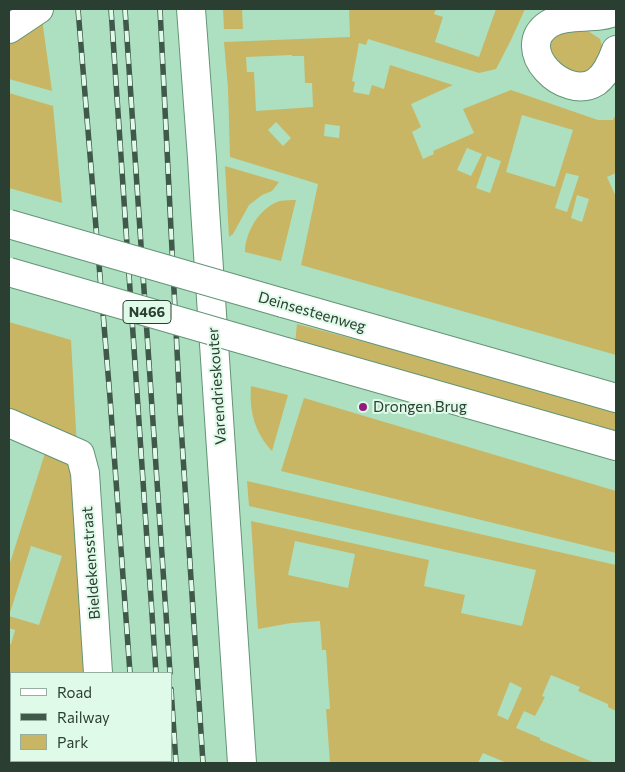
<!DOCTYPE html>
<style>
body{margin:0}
#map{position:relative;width:625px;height:772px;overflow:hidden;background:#ade0c0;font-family:Commissioner,sans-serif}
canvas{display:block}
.frame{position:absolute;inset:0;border:10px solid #2a3e32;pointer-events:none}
.legend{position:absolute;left:10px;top:672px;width:162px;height:90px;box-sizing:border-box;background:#e0fae9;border:1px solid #97afa0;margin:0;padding:6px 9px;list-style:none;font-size:15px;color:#2a3e32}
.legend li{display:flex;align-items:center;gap:10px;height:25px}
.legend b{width:25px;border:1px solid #97afa0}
</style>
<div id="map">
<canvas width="625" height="772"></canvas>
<div class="frame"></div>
<ul class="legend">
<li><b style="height:6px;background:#fff"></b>Road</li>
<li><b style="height:6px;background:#3f5849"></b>Railway</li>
<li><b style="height:14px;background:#c8b664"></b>Park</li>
</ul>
</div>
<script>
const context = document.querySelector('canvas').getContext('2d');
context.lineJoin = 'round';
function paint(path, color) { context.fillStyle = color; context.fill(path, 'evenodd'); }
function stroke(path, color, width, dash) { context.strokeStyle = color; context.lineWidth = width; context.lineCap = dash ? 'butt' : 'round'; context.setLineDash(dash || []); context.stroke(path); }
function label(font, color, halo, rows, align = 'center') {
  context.font = font + ' Commissioner,sans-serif'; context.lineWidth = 4; context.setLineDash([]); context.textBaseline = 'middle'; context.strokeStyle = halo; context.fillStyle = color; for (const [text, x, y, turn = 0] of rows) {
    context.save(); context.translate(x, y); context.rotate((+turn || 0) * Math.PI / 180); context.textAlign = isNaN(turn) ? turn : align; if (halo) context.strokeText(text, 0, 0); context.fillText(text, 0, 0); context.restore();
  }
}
const green = new Path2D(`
 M223,9H242L243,29H224Z
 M349,9H436L434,14L443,17L435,42L479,57L496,9H525L511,40L496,69L479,73L368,39L366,45L359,43L352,81L355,82L353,92L369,95L372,85L384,89L390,65L453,85L411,104L421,127L412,132L423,159L434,154L433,151L474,133L463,109L511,90L598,120H613L616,114V173L607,177L616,197V355L301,265L318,184L230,157L228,88L224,42L350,37ZM292,55V56H304L305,83H312L313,107L256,111L254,72H247L246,57ZM522,115L573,130L555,187L506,172ZM276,122L291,138L283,146L268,130ZM325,124L340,126L339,138L324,136ZM467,148L482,154L471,176L457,170ZM487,156L501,161L490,193L476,188ZM566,173L579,176L567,212L555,208ZM577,195L589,199L582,222L571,218Z
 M42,19L52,91L9,79V43Z
 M588,31L600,39L604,53L587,76L552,66L546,44L560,32Z
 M9,93L53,106L62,203L9,188Z
 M225,166L279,182L272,191L262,195L249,205L233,234L229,237Z
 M296,200L281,261L245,252C245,232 260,207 280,201C285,200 291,200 296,200Z
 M9,322L71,340L77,448L9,417Z
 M297,324L418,356L616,412V436L295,343Z
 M251,386L288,395L272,451C255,433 249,411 251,386Z
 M304,398L616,491V553L281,471Z
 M46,450L75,465L88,673H11V761H40L39,763H9V644H11L15,630L9,628V566ZM31,546L62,556L39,625L9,616Z
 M247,481L616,565V711L608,707V704L578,691L580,687L551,675L542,696L545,697L535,716L524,711L516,728L540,738V740L595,763H507L483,753L478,763H330L326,709H330L326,650H322L320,621L291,623L258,629L251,521L429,560L424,586L465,595L461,613L522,626L536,570L249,506ZM295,541L355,554L348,588L288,575ZM510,682L522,688L508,720L497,715Z`);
const street = new Path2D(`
 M616,11C596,21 569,12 549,24C511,49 565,102 596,82C606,75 612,61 616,50
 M9,29L39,9
 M9,423L80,454L85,473L98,673
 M104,761L105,763`);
const secondary = new Path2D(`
 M191,9L202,158L205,209L242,763`);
const highway = new Path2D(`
 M283,303L616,398
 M286,352L616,446`);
const rail = new Path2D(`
 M78,9L110,398L130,673
 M111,9L156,673
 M125,9L170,673
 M160,9L180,410L203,763
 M171,689L176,763
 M136,761V763
 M162,761V763`);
const highwayBridge = new Path2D(`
 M9,224L283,303
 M9,272L286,352`);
const markers = [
 [363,407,5,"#911c7b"]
];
const shields = [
 [147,312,48]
];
const shieldNames = [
 ["N466",147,312]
];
const streetNames = [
 ["Deinsesteenweg",312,312,16],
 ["Varendrieskouter",217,386,-94],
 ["Bieldekensstraat",91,563,-94]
];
const poiNames = [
 ["Drongen Brug",373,407]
];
paint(green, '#c8b664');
stroke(street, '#639476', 30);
stroke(secondary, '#639476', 30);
stroke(highway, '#639476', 30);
stroke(street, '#fff', 28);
stroke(secondary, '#fff', 28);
stroke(highway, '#fff', 28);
stroke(rail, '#3f5849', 5.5);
stroke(rail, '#e0fae9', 4, [11]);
stroke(highwayBridge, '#639476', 30, []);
stroke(highwayBridge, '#fff', 28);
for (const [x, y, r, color] of markers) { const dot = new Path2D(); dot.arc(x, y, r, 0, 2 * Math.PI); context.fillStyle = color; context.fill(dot); stroke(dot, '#e0fae9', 2); }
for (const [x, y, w] of shields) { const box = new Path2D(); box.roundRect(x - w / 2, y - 11.5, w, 23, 4); context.fillStyle = '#e0fae9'; context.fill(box); stroke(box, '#2a3e32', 1); }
label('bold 14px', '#2a3e32', null, shieldNames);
label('15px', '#2a3e32', '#e0fae9', streetNames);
label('15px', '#2a3e32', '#e0fae9', poiNames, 'left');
</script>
